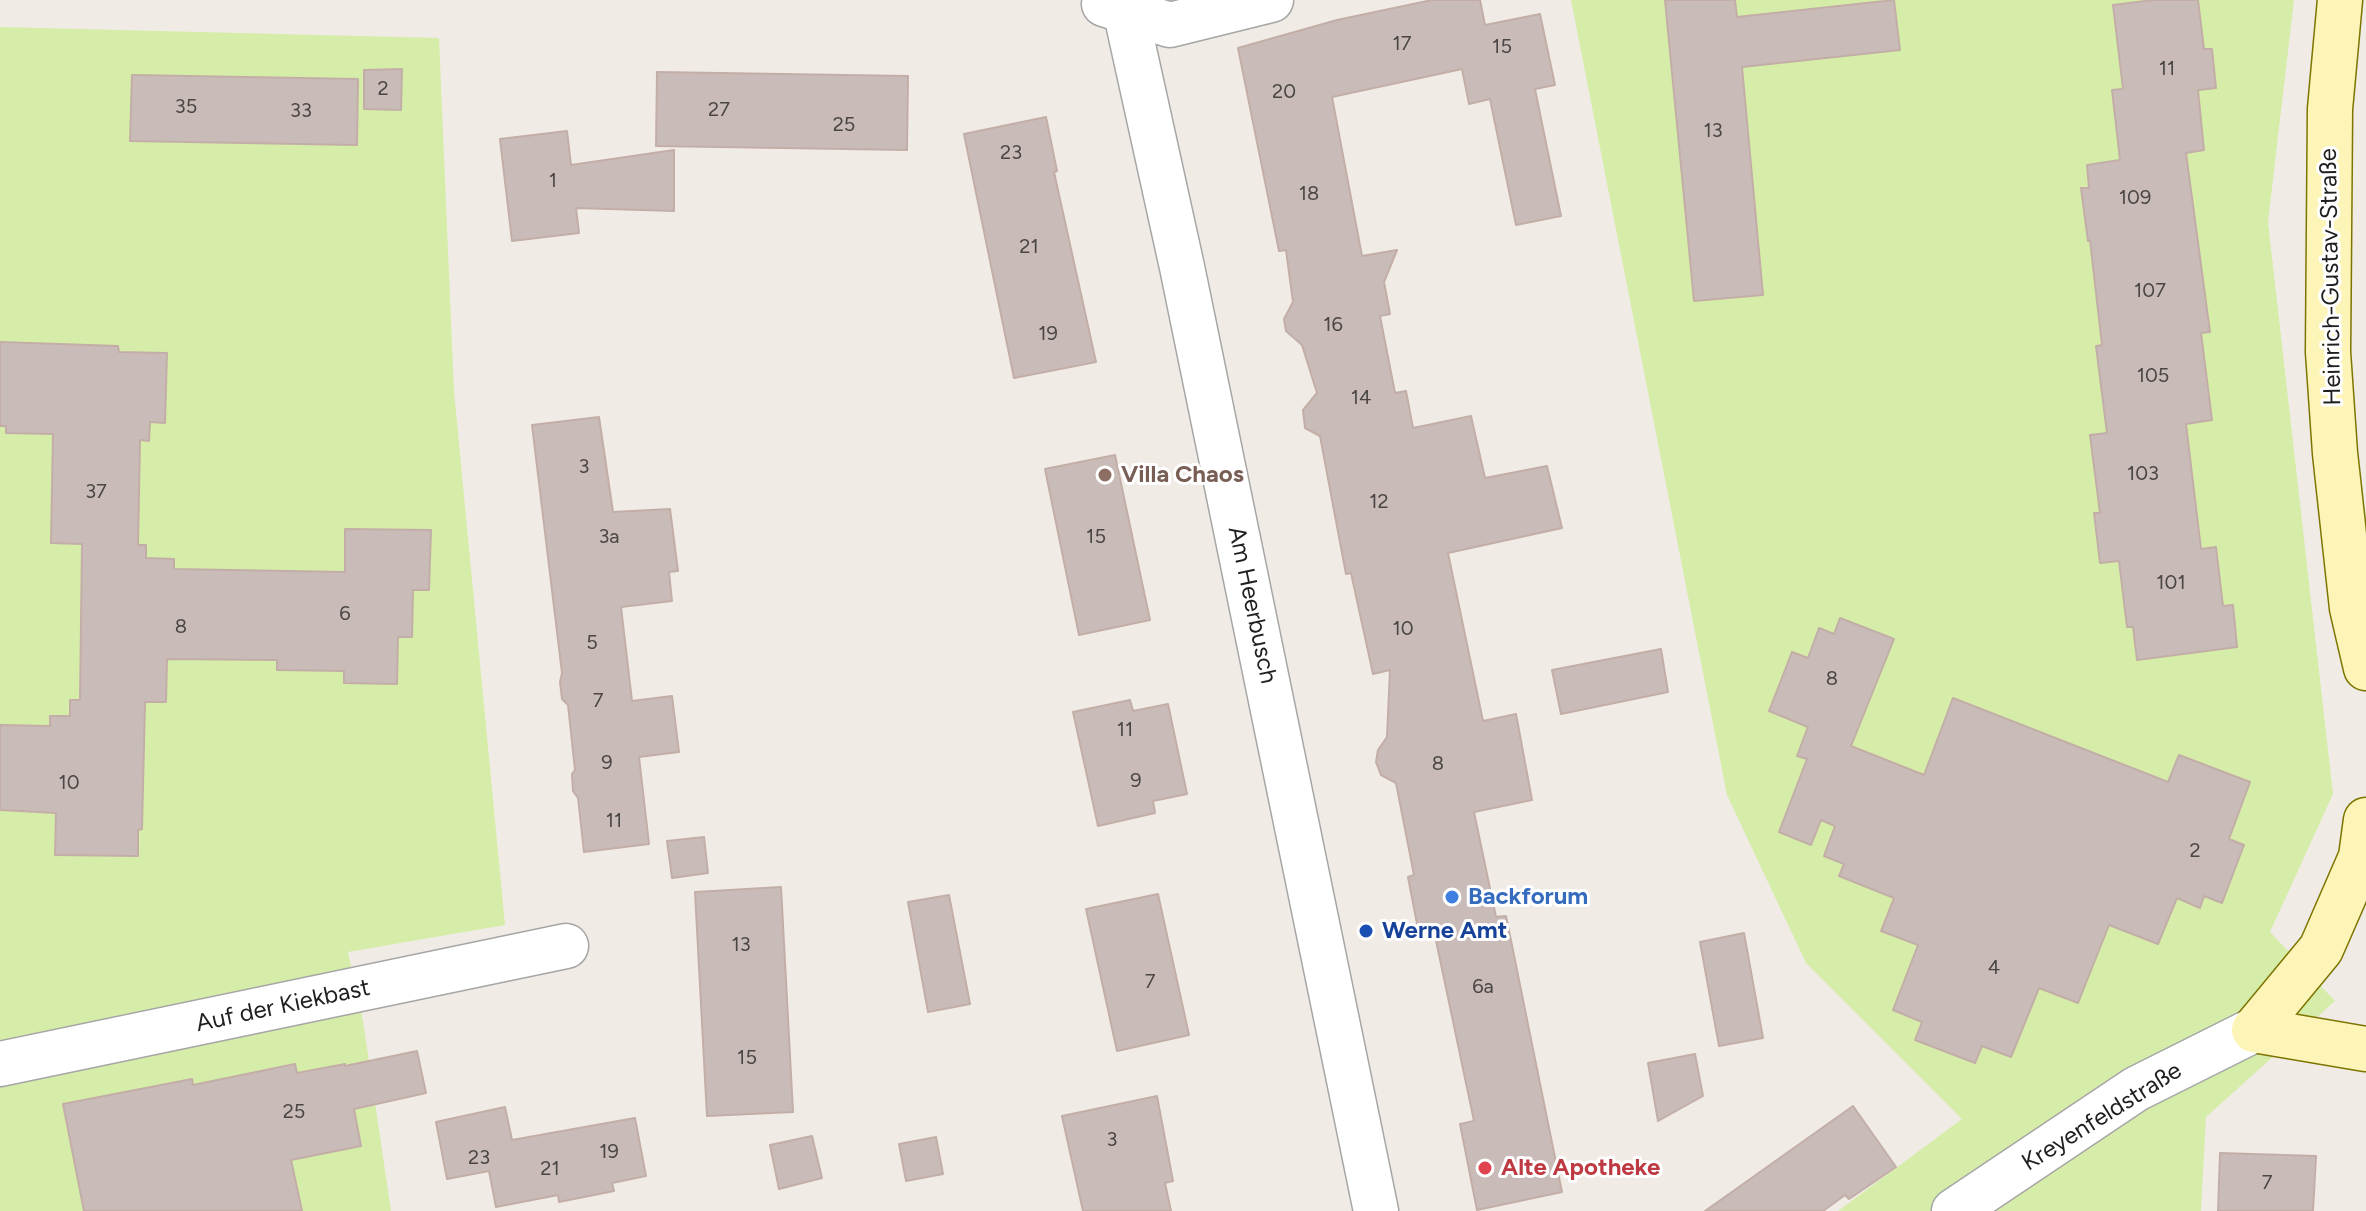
<!DOCTYPE html>
<meta charset="utf-8">
<style>
body{margin:0}
canvas{display:block;background:#f0ebe5}
</style>
<canvas width="2366" height="1211"></canvas>
<script>
const context = document.querySelector('canvas').getContext('2d');
context.lineJoin = 'round';
function paint(path, color) { context.fillStyle = color; context.fill(path, 'evenodd'); }
function stroke(path, color, width, dash) { context.strokeStyle = color; context.lineWidth = width; context.lineCap = dash ? 'butt' : 'round'; context.setLineDash(dash || []); context.stroke(path); }
function label(font, color, halo, rows, align = 'center') {
  context.font = font + ' Figtree,sans-serif'; context.lineWidth = 6; context.setLineDash([]); context.textBaseline = 'middle'; context.strokeStyle = halo; context.fillStyle = color; for (const [text, x, y, turn = 0] of rows) {
    context.save(); context.translate(x, y); context.rotate((+turn || 0) * Math.PI / 180); context.textAlign = isNaN(turn) ? turn : align; if (halo) context.strokeText(text, 0, 0); context.fillText(text, 0, 0); context.restore();
  }
}
const grass = new Path2D(`
 M1571,0H2294L2268,222L2333,794L2270,932L2335,1001L2206,1117L2201,1211H1838L1962,1119L1806,963L1727,795Z
 M0,27L439,38L454,391L505,925L348,952L363,1021L391,1211H0Z`);
const building = new Path2D(`
 M1432,0H1480L1485,25L1540,14L1555,85L1535,89L1561,216L1516,225L1490,99L1469,104L1462,69L1332,97L1362,256L1397,250L1384,282L1390,314L1380,316L1395,393L1406,391L1413,428L1471,416L1485,478L1547,466L1562,528L1448,553L1483,721L1516,714L1532,800L1474,812L1496,917L1506,916L1562,1192L1477,1210L1460,1124L1474,1121L1434,931L1419,934L1408,877L1414,875L1396,783L1381,775L1376,762L1378,750L1387,737L1390,670L1373,674L1351,573L1346,574L1320,436L1305,428L1303,410L1317,393L1302,345L1286,331L1284,319L1293,302L1286,250L1279,251L1238,48L1337,20Z
 M1665,0H1735L1737,17L1894,0L1900,50L1742,67L1763,295L1694,301Z
 M2153,0H2198L2204,49H2212L2216,88L2198,90L2204,150L2186,153L2210,332L2201,333L2212,420L2186,424L2201,549L2216,547L2223,606L2233,605L2237,647L2137,660L2133,627H2127L2119,561L2100,563L2094,513H2100L2090,435L2107,433L2096,346L2102,345L2090,240L2088,241L2081,188H2089L2087,165L2120,160L2112,90L2123,89L2113,5Z
 M402,69L401,110L364,109V70Z
 M657,72L908,76L907,150L656,146Z
 M132,75L358,79L357,145L130,141Z
 M1046,117L1057,171L1054,172L1096,362L1014,378L964,134Z
 M567,131L571,165L674,150V211L576,208L579,233L512,241L500,139Z
 M0,342L118,346L119,352L167,353L165,423L150,422L149,441L140,440L138,545H146V558L174,559V569L345,572V529L431,530L429,590H413L412,637H398L397,684L344,683V671L277,670V660L167,659L166,702H145L142,829L138,830V856L55,855L56,813L0,810V725L50,726V716H70V700H80L82,544L51,543L53,434L6,433V426H0Z
 M599,417L613,512L670,509L678,571L669,572L672,601L621,607L632,701L672,696L679,752L639,757L649,844L584,852L578,798L573,791L572,774L575,770L568,705L562,699L560,682L562,673L532,425Z
 M1115,455L1150,620L1079,635L1045,469Z
 M1840,618L1894,639L1851,746L1924,775L1953,698L2168,782L2179,755L2250,782L2229,839L2244,845L2222,903L2204,896L2200,908L2177,898L2158,944L2109,925L2078,1003L2039,988L2011,1057L1982,1046L1975,1063L1915,1040L1922,1022L1893,1010L1918,945L1881,931L1894,898L1839,876L1844,864L1824,856L1835,826L1821,820L1811,845L1779,832L1807,759L1797,756L1808,727L1769,711L1792,652L1808,658L1819,628L1834,634Z
 M1661,649L1668,692L1561,714L1552,670Z
 M1130,700L1133,711L1168,704L1187,794L1153,801L1155,813L1098,826L1073,712Z
 M704,837L708,873L672,878L667,841Z
 M781,887L793,1112L707,1116L695,892Z
 M1158,894L1189,1035L1117,1051L1086,909Z
 M949,895L970,1004L928,1012L908,902Z
 M1744,933L1763,1038L1719,1046L1700,942Z
 M417,1051L426,1093L354,1109L361,1146L291,1160L302,1211H84L63,1104L192,1079L193,1085L295,1064L297,1073L345,1064V1066Z
 M1695,1054L1703,1096L1658,1121L1648,1063Z
 M1157,1096L1173,1181L1165,1183L1171,1211H1083L1062,1116Z
 M1853,1106L1896,1167L1849,1199L1845,1195L1823,1211H1705Z
 M505,1107L512,1140L635,1118L646,1176L612,1183L614,1191L559,1202L558,1195L496,1207L489,1171L447,1179L436,1122Z
 M812,1136L822,1178L779,1189L770,1145Z
 M936,1137L943,1174L906,1181L899,1144Z
 M2220,1153L2316,1156L2313,1211H2218Z`);
const street = new Path2D(`
 M1123,0L1182,267L1376,1211
 M1104,4L1170,25L1271,0
 M0,1064L566,946
 M1954,1211L2136,1089L2254,1030`);
const secondary = new Path2D(`
 M2340,0L2330,109L2328,352L2335,453L2352,608L2366,668
 M2254,1030L2321,949L2361,857L2366,820
 M2254,1030L2366,1049`);
const markers = [
 [1105,475,8,"#8d6e63"],
 [1452,897,8,"#3f7fe0"],
 [1366,931,8,"#1a4fb4"],
 [1485,1168,8,"#e0444e"]
];
const numberNames = [
 ["17",1402,44],
 ["15",1502,47],
 ["11",2167,69],
 ["2",383,89],
 ["20",1284,92],
 ["35",186,107],
 ["27",719,110],
 ["33",301,111],
 ["25",844,125],
 ["13",1713,131],
 ["23",1011,153],
 ["1",553,181],
 ["18",1309,194],
 ["109",2135,198],
 ["21",1029,247],
 ["107",2150,291],
 ["16",1333,325],
 ["19",1048,334],
 ["105",2153,376],
 ["14",1361,398],
 ["3",584,467],
 ["103",2143,474],
 ["37",96,492],
 ["12",1379,502],
 ["3a",609,537],
 ["15",1096,537],
 ["101",2171,583],
 ["6",345,614],
 ["8",181,627],
 ["10",1403,629],
 ["5",592,643],
 ["8",1832,679],
 ["7",598,701],
 ["11",1125,730],
 ["9",607,763],
 ["8",1438,764],
 ["9",1136,781],
 ["10",69,783],
 ["11",614,821],
 ["2",2195,851],
 ["13",741,945],
 ["4",1994,968],
 ["7",1150,982],
 ["6a",1483,987],
 ["15",747,1058],
 ["25",294,1112],
 ["3",1112,1140],
 ["19",609,1152],
 ["23",479,1158],
 ["21",550,1169],
 ["7",2267,1183]
];
const streetNames = [
 ["Heinrich-Gustav-Straße",2331,277,-91],
 ["Am Heerbusch",1252,605,78],
 ["Auf der Kiekbast",283,1006,-12],
 ["Kreyenfeldstraße",2102,1117,-32]
];
const educationNames = [
 ["Villa Chaos",1121,475]
];
const shopNames = [
 ["Backforum",1468,897]
];
const transitNames = [
 ["Werne Amt",1382,931]
];
const healthNames = [
 ["Alte Apotheke",1501,1168]
];
paint(grass, '#d6eda9');
paint(building, '#c9bcb8');
stroke(building, '#c3aea7', 2);
stroke(street, '#a6a6a6', 47);
stroke(secondary, '#7d7500', 47);
stroke(street, '#fff', 44);
stroke(secondary, '#fdf4b7', 44);
for (const [x, y, r, color] of markers) { const dot = new Path2D(); dot.arc(x, y, r, 0, 2 * Math.PI); context.fillStyle = color; context.fill(dot); stroke(dot, '#fff', 3); }
label('20px', '#4a4645', null, numberNames);
label('24px', '#1f1f1f', '#fff', streetNames);
label('bold 24px', '#785e54', '#fff', educationNames, 'left');
label('bold 24px', '#366cbe', '#fff', shopNames, 'left');
label('bold 24px', '#164399', '#fff', transitNames, 'left');
label('bold 24px', '#be3a42', '#fff', healthNames, 'left');
</script>
